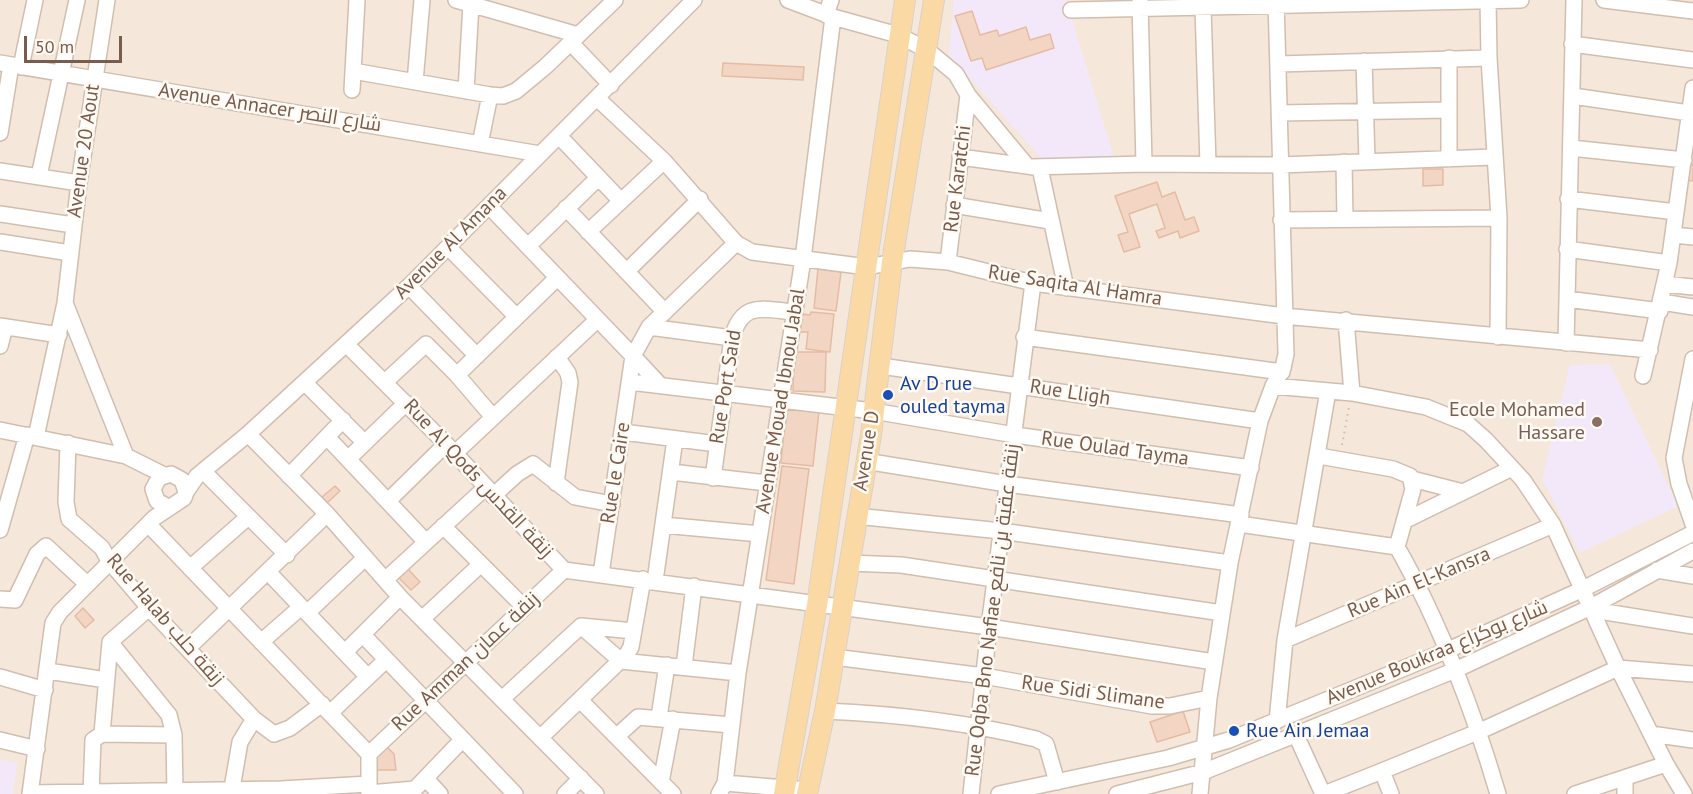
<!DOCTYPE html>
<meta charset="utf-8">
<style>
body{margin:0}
#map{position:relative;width:1693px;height:794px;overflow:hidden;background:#fdf6ec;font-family:"PT Sans",sans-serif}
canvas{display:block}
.scale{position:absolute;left:24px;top:36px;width:98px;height:27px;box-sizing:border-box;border:3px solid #7a5c4d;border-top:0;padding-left:8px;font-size:18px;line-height:21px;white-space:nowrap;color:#7a5c4d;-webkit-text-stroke:4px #fffaf3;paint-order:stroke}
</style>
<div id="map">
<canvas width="1693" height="794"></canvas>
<div class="scale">50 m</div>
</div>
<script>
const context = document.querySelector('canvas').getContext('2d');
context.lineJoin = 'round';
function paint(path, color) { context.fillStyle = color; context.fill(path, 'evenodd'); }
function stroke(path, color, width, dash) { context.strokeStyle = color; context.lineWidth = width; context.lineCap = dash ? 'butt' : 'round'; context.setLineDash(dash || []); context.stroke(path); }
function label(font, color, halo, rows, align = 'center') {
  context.font = font + ' "PT Sans",Cairo,sans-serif'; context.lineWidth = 5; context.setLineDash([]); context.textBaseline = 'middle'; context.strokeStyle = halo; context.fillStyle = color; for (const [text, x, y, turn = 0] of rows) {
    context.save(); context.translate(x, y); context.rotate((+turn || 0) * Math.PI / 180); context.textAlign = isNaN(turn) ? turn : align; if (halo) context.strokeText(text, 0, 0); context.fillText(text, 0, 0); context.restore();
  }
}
const residential = new Path2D(`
 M0,0H1693V794H0Z`);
const education = new Path2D(`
 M954,0H1066L1114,158L1042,159L949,55Z
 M1610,364L1678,506L1580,553L1542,479L1570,365Z
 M0,759L17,763L13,794H0Z`);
const building = new Path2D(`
 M972,11L980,35L997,30L999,36L1026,27L1030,40L1050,34L1054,48L986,70L982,58L971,61L955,16Z
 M723,63L804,67L803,80L722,76Z
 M1690,162L1693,163V181L1687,180Z
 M1423,169H1443V185L1423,186Z
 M1157,182L1162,197L1175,192L1185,220L1194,217L1199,231L1180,238L1178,231L1159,238L1156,231L1165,228L1157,204L1129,214L1140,247L1124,252L1118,235L1128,232L1115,196Z
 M818,269L841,272L836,311L814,308Z
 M811,312L834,314L830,352L806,349L808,332H800L802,314L810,315Z
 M794,352H826L825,392L793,391Z
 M786,408L819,411L813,466L781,463Z
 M782,466L809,469L794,584L766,580Z
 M335,486L340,491L327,503L322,497Z
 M408,569L420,582L411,590L399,578Z
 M83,608L94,620L85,628L75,616Z
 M1183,711L1190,732L1157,742L1150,722Z
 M387,747L394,754L396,770H377L375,758Z`);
const path = new Path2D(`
 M1342,445L1349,407`);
const minor = new Path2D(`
 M456,0L578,35
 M788,0L833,17L898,35L927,50L956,74L968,95L1027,166L1032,167L1144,164L1280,165L1494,157
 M1488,0L1489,58L1499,218L1498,337
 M1604,0L1693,11
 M1140,2L1144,164
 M1203,8L1208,164
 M1071,10L1521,0
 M826,15L831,0
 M571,43L611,85
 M1572,44L1693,60
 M1449,58V159
 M1364,61L1367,160
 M0,63L540,154
 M1278,64L1489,58
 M21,67L35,0
 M353,71L490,95L503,96L516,91L545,67L615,0
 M415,82L422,0
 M352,90L357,0
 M466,91L471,4
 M1573,96L1689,113
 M598,99L664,161L736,243L752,252L867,267L910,259L948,262L1033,283L1284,316L1650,350
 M1279,113L1449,110
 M0,133L11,65
 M559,136L621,201
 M480,144L490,95
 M1571,148L1684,160
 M960,157L1027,166
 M1344,162L1345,219
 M1040,168L1066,288
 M0,171L79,183
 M39,176L77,0
 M1568,199L1676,212
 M954,205L1050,221
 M489,206L633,356L601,574
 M566,208L665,312
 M0,214L73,225
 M1281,220L1499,218
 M588,232L664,161
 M1674,235L1693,237
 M0,242L70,253
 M528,246L598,178
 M448,247L517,317
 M1567,249L1669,263
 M948,262L968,95
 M627,271L700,199
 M1665,284L1693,287
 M409,286L477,356
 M1567,299L1660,311
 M1662,302L1693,307
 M65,303L126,456L164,475
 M1346,320L1352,393
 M0,326L59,335
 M649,327L732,338
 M1024,337L1282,372
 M1566,343L1574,0
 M346,344L446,444L564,570L989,627L1214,662
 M0,346L5,327
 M1693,359L1674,458L1679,484L1693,524
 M881,366L1260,421
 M457,375L493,417
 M1643,376L1669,263L1693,88
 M385,382L426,344L457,375L557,278
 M630,382L873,411L1015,435L1251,468
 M305,383L365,443
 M661,386L633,356L649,327L736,243
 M1273,386L1352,393L1426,407L1468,424L1486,440L1523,480L1553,525L1618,668L1666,764L1684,794
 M0,430L126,456
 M623,432L717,444
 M248,434L327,514L400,597L596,794
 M36,437L65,303L79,183L107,0
 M327,437L426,542
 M68,443L66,502L69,519L102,548L109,561L149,608L254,719L274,734L290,728L322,704
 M454,454L597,320
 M1319,456L1393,469L1410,476L1413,489L1397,547
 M348,459L406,403
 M865,461L1007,484L1241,515
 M203,471L287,555
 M671,472L767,483
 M289,476L343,420
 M713,478L732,338C742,301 762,309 794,312
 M1412,479L1463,492
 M556,483L570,382L568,373L557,357
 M186,492L197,476L248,434L409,286L694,0
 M493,496L517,474L533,464L575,497L612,504
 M388,501L446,444
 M856,516L1001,531L1230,563
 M1404,521L1512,468
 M148,524L369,754V794
 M1239,524L1397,547C1439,621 1474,712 1498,794
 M663,525L760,534
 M443,526L481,564
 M0,530L27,435
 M848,563L901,565L1222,613
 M190,568L248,517
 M1657,570L1693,576
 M269,573L368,677
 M385,580L485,488
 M655,581L675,439
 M0,599L15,600L37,554L46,546L87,584
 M1593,610L1693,626
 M307,613L365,558
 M422,619L481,564L524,607
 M581,626L621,661L738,673
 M363,635L515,794
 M1285,640L1553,525
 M110,642L169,715L174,735L175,794
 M261,642L301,607
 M188,648L327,514
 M345,652L400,597
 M834,657L984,676L1152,706H1170L1209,698
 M684,666L694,586
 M48,671L106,680
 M0,677L45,690
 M503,698L581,626L634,631
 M580,700L673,794
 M825,711C897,714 966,722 1036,739L1046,744L1057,782
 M330,713L386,660
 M659,717L667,665
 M1277,721L1285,640L1328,391
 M102,734L174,735
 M1651,734L1693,740
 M1296,735L1323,794
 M617,736L638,717L731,725
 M541,737L627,654L631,647L643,579
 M0,740L37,749
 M369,754L564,570
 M1625,778V794
 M426,779L440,794
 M661,782L673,719
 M725,783L808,790
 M30,793L281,789L369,784
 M91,793L93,740L102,734L110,642L149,608
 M369,793L415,789L462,740
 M30,794L53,623L60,612L154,518L184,498L186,492L182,480L171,474L159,478L153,489L157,501L168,507
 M231,794L240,742L254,719
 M565,794L581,778
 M719,794L725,783L738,673L803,259L833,17
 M971,794L989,627L1033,283
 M999,794L1168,758L1229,740L1446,651L1583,589L1693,533
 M1117,794L1203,772L1453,671L1591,607L1693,551
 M1200,794L1209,698L1230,563L1260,421L1273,386L1283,368L1286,354L1276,0
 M1324,794L1382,771
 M1391,794L1382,771L1480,731L1618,668L1693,674
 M1575,794L1666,764`);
const major = new Path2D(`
 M784,794L817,605L905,0
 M807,794L825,711L871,435L892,262L934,0`);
const markers = [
 [888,395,6,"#1a4fb4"],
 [1597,422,6,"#8d6e63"],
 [1234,731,6,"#1a4fb4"]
];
const streetNames = [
 ["Avenue Annacer شارع النصر",270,108,9],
 ["Avenue 20 Aout",84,151,-82],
 ["Rue Karatchi",958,179,-83],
 ["Avenue Al Amana",451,243,-45],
 ["Rue Saqita Al Hamra",1075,286,9],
 ["Rue Port Said",726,387,-81],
 ["Rue Lligh",1070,393,9],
 ["Avenue Mouad Ibnou Jabal",781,401,-81],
 ["Rue Oulad Tayma",1115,449,8],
 ["Avenue D",867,451,-81],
 ["Rue le Caire",616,473,-81],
 ["Rue Al Qods زنقة القدس",478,479,47],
 ["Rue Ain El-Kansra",1419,583,-23],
 ["Rue Oqba Bno Nafiae زنقة عقبة بن نافع",993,610,-83],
 ["Rue Halab زنقة حلب",165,620,49],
 ["Avenue Boukraa شارع بوكراع",1437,653,-23],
 ["Rue Amman زنقة عمان",466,662,-43],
 ["Rue Sidi Slimane",1093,693,8]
];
const transitNames = [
 ["Av D rue",900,384],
 ["ouled tayma",900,407],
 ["Rue Ain Jemaa",1246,731]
];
const educationNames = [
 ["Ecole Mohamed",1585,410],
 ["Hassare",1585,433]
];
paint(residential, '#f5e8da');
paint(education, '#f3e8fa');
paint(building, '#f3d5c3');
stroke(building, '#e6bba3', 1.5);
stroke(minor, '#d1beb0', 18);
stroke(major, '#dad1cd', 22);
stroke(path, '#d9b8a5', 2, [1.5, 4.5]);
stroke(minor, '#fff', 15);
stroke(major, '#fbd9a5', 20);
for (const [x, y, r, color] of markers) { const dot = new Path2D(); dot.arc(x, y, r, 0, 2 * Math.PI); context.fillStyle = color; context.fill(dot); stroke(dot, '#fffaf3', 2); }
label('20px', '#7a5c4d', '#fffaf3', streetNames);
label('20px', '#164399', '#fffaf3', transitNames, 'left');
label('20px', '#785e54', '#fffaf3', educationNames, 'right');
</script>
